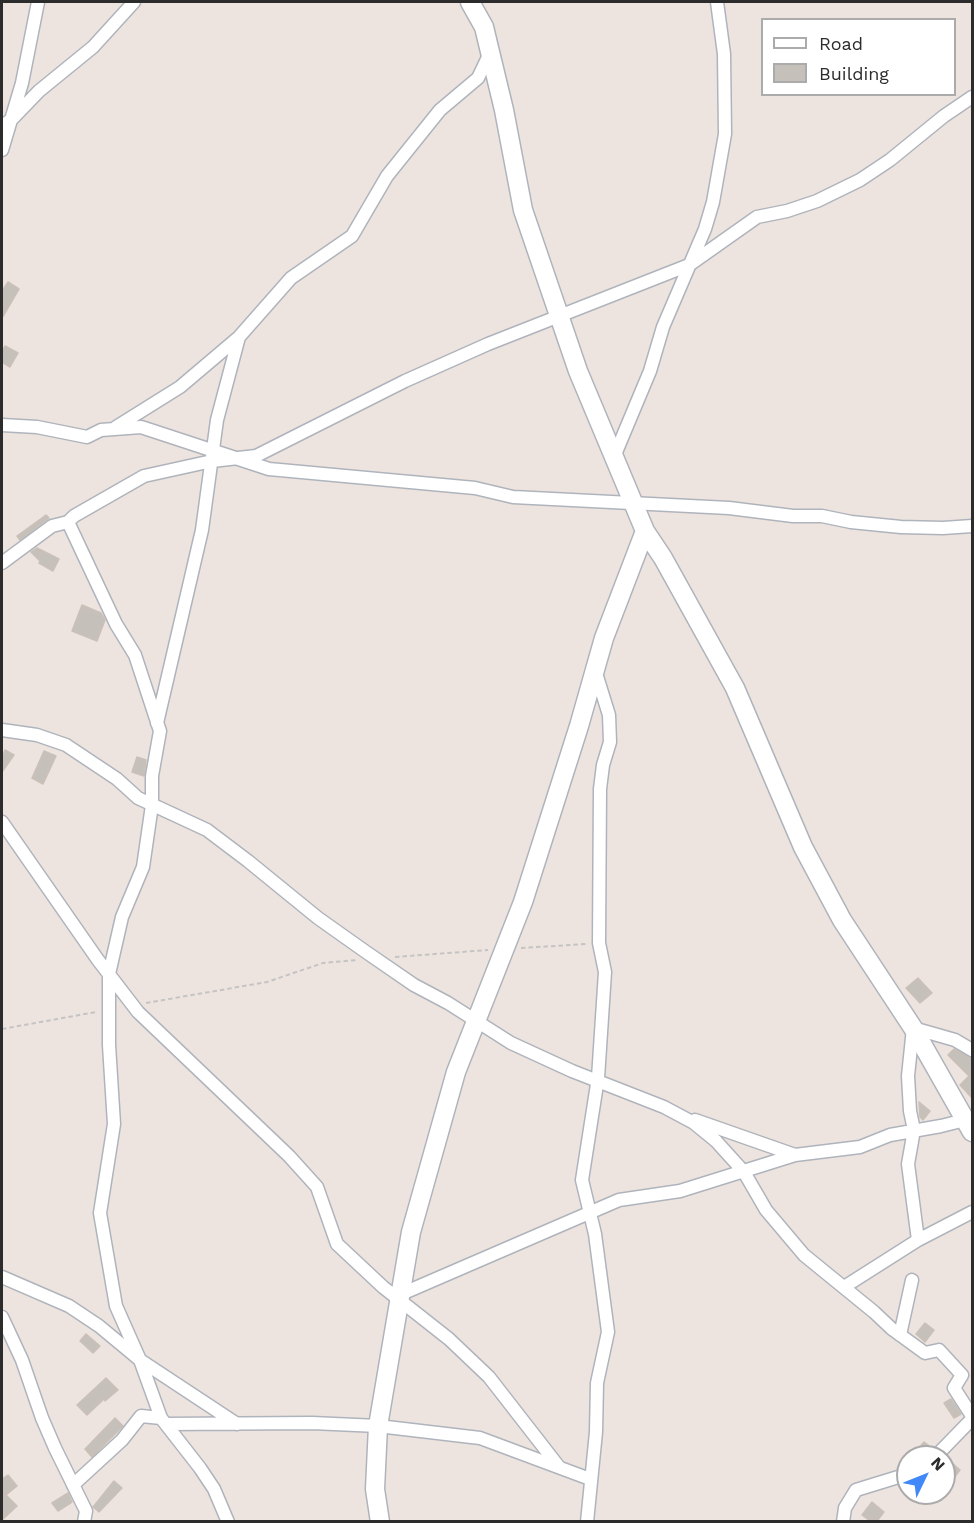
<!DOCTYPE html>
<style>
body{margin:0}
#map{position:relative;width:974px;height:1523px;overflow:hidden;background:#eee4df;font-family:"Work Sans",sans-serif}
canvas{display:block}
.frame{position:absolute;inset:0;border:3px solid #2c2c2c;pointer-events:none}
.legend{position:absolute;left:761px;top:18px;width:195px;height:78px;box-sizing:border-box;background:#fff;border:2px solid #ababab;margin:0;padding:8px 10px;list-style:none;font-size:18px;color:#2c2c2c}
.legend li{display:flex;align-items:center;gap:12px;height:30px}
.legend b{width:30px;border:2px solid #ababab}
.north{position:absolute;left:896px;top:1445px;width:60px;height:60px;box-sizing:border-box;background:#fff;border:2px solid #ababab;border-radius:50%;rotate:47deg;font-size:16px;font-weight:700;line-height:24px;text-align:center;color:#2c2c2c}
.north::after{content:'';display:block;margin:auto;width:21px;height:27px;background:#4188f9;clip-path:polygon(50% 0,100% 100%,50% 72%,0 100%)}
</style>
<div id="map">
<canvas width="974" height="1523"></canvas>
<div class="frame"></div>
<ul class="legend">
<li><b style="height:8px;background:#fff"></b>Road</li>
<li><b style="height:16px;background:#c6c0ba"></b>Building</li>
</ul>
<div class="north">N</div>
</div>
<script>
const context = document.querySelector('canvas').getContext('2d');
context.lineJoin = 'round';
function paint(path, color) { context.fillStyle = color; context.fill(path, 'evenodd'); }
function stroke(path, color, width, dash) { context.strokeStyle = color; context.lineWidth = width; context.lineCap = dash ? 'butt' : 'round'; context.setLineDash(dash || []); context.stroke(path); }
const building = new Path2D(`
 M8,282L19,289L2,318V291Z
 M5,346L18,353L10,367L2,362V352Z
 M46,515L49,518L20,540L17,536Z
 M37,548L59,559L53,571L39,563L40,561L31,552Z
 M82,605L101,613L105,620L97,641L72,631Z
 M5,750L14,755L2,772V758Z
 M44,751L56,756L43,784L32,778Z
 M137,757L146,760L144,776L132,772Z
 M918,978L932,993L920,1003L906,988Z
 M954,1049L972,1058V1098L960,1085L969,1076L948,1055Z
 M919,1102L930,1111L923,1120L920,1117Z
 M925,1323L934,1330L925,1342L916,1334Z
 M86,1334L100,1346L93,1353L80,1341Z
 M106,1378L118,1390L105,1401L104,1399L87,1415L77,1405Z
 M951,1399L961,1414L954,1418L944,1403Z
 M115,1418L123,1426L92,1457L85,1449Z
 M924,1442L932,1448L927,1457L917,1450Z
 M951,1462L960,1470L954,1478L945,1470Z
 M8,1475L17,1486L6,1495L17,1506L2,1520V1479Z
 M114,1481L122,1488L99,1512L93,1507Z
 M68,1493L72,1502L58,1511L52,1503Z
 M872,1502L884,1512L877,1521H870L862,1515Z`);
const path = new Path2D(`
 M521,948L587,944
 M395,957L488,950
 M146,1003L267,982L323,963L357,960
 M2,1029L96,1012`);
const street = new Path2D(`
 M2,126L12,119L39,91L93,47L134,2
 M2,150L22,83L38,2
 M2,425L37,427L87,437L101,430L141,427L269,469L475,488L513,497L729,508L793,516H822L851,522L901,527L943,528L972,526
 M116,427L180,387L239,337L291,278L352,236L387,176L440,110L478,78L490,53
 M614,457L650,371L663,327L705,229L713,202L725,134L724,54L717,2
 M2,563L52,526L68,522
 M157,723L202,530L217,420L239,337
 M2,730L37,735L66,745L117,779L138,798L207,830L248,861L318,918L366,952L414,985L448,1003L511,1043L572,1071L664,1107L694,1123L716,1141L744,1172L766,1210L804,1255L874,1312L892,1329L925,1353L939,1350L962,1375L954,1388L972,1416
 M2,822L98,960L138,1012L289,1156L317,1187L337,1244L383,1287L449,1339L489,1377L559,1467
 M695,1120L795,1155
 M918,1240L908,1164L914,1130L910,1111L908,1076L913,1028L955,1040L972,1050
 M2,1277L69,1306L99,1326L140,1360L161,1418L200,1468L214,1489L228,1522
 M844,1287L918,1240L972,1212
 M399,1295L619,1200L680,1191L795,1155L860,1147L890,1135L941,1126L965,1120
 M2,1317L22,1360L42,1418L55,1448L86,1511L84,1522
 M900,1335L912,1280
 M166,1424L312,1423L378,1426L480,1438L590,1479
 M237,1424L140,1360L116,1306L100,1213L114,1124L109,1045V974L122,917L143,867L152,805V776L160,731L135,655L116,624L68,522L74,516L144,476L212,461L256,456L405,381L488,344L689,265L757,217L787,211L817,201L860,180L890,160L944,116L972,97
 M935,1457L972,1419
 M73,1485L122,1440L141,1416L161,1418
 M587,1522L596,1432L597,1383L608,1332L595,1234L582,1180L598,1078L605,972L599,943L600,789L603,765L610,742L609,715L595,670
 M843,1522L845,1508L856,1490L908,1474`);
const secondary = new Path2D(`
 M470,2L484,27L504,110L523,210L578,371L645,531L663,558L735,688L803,847L842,920L913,1028L972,1132
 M380,1522L375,1489L378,1426L411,1232L456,1072L523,902L579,726L604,638L645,531`);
paint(building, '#c6c0ba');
stroke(building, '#cac0b8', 1.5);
stroke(street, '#afb4bc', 15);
stroke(secondary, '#afb4bc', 21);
stroke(path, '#c4c4c4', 2, [4.5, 3]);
stroke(street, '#fff', 12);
stroke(secondary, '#fff', 18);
</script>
